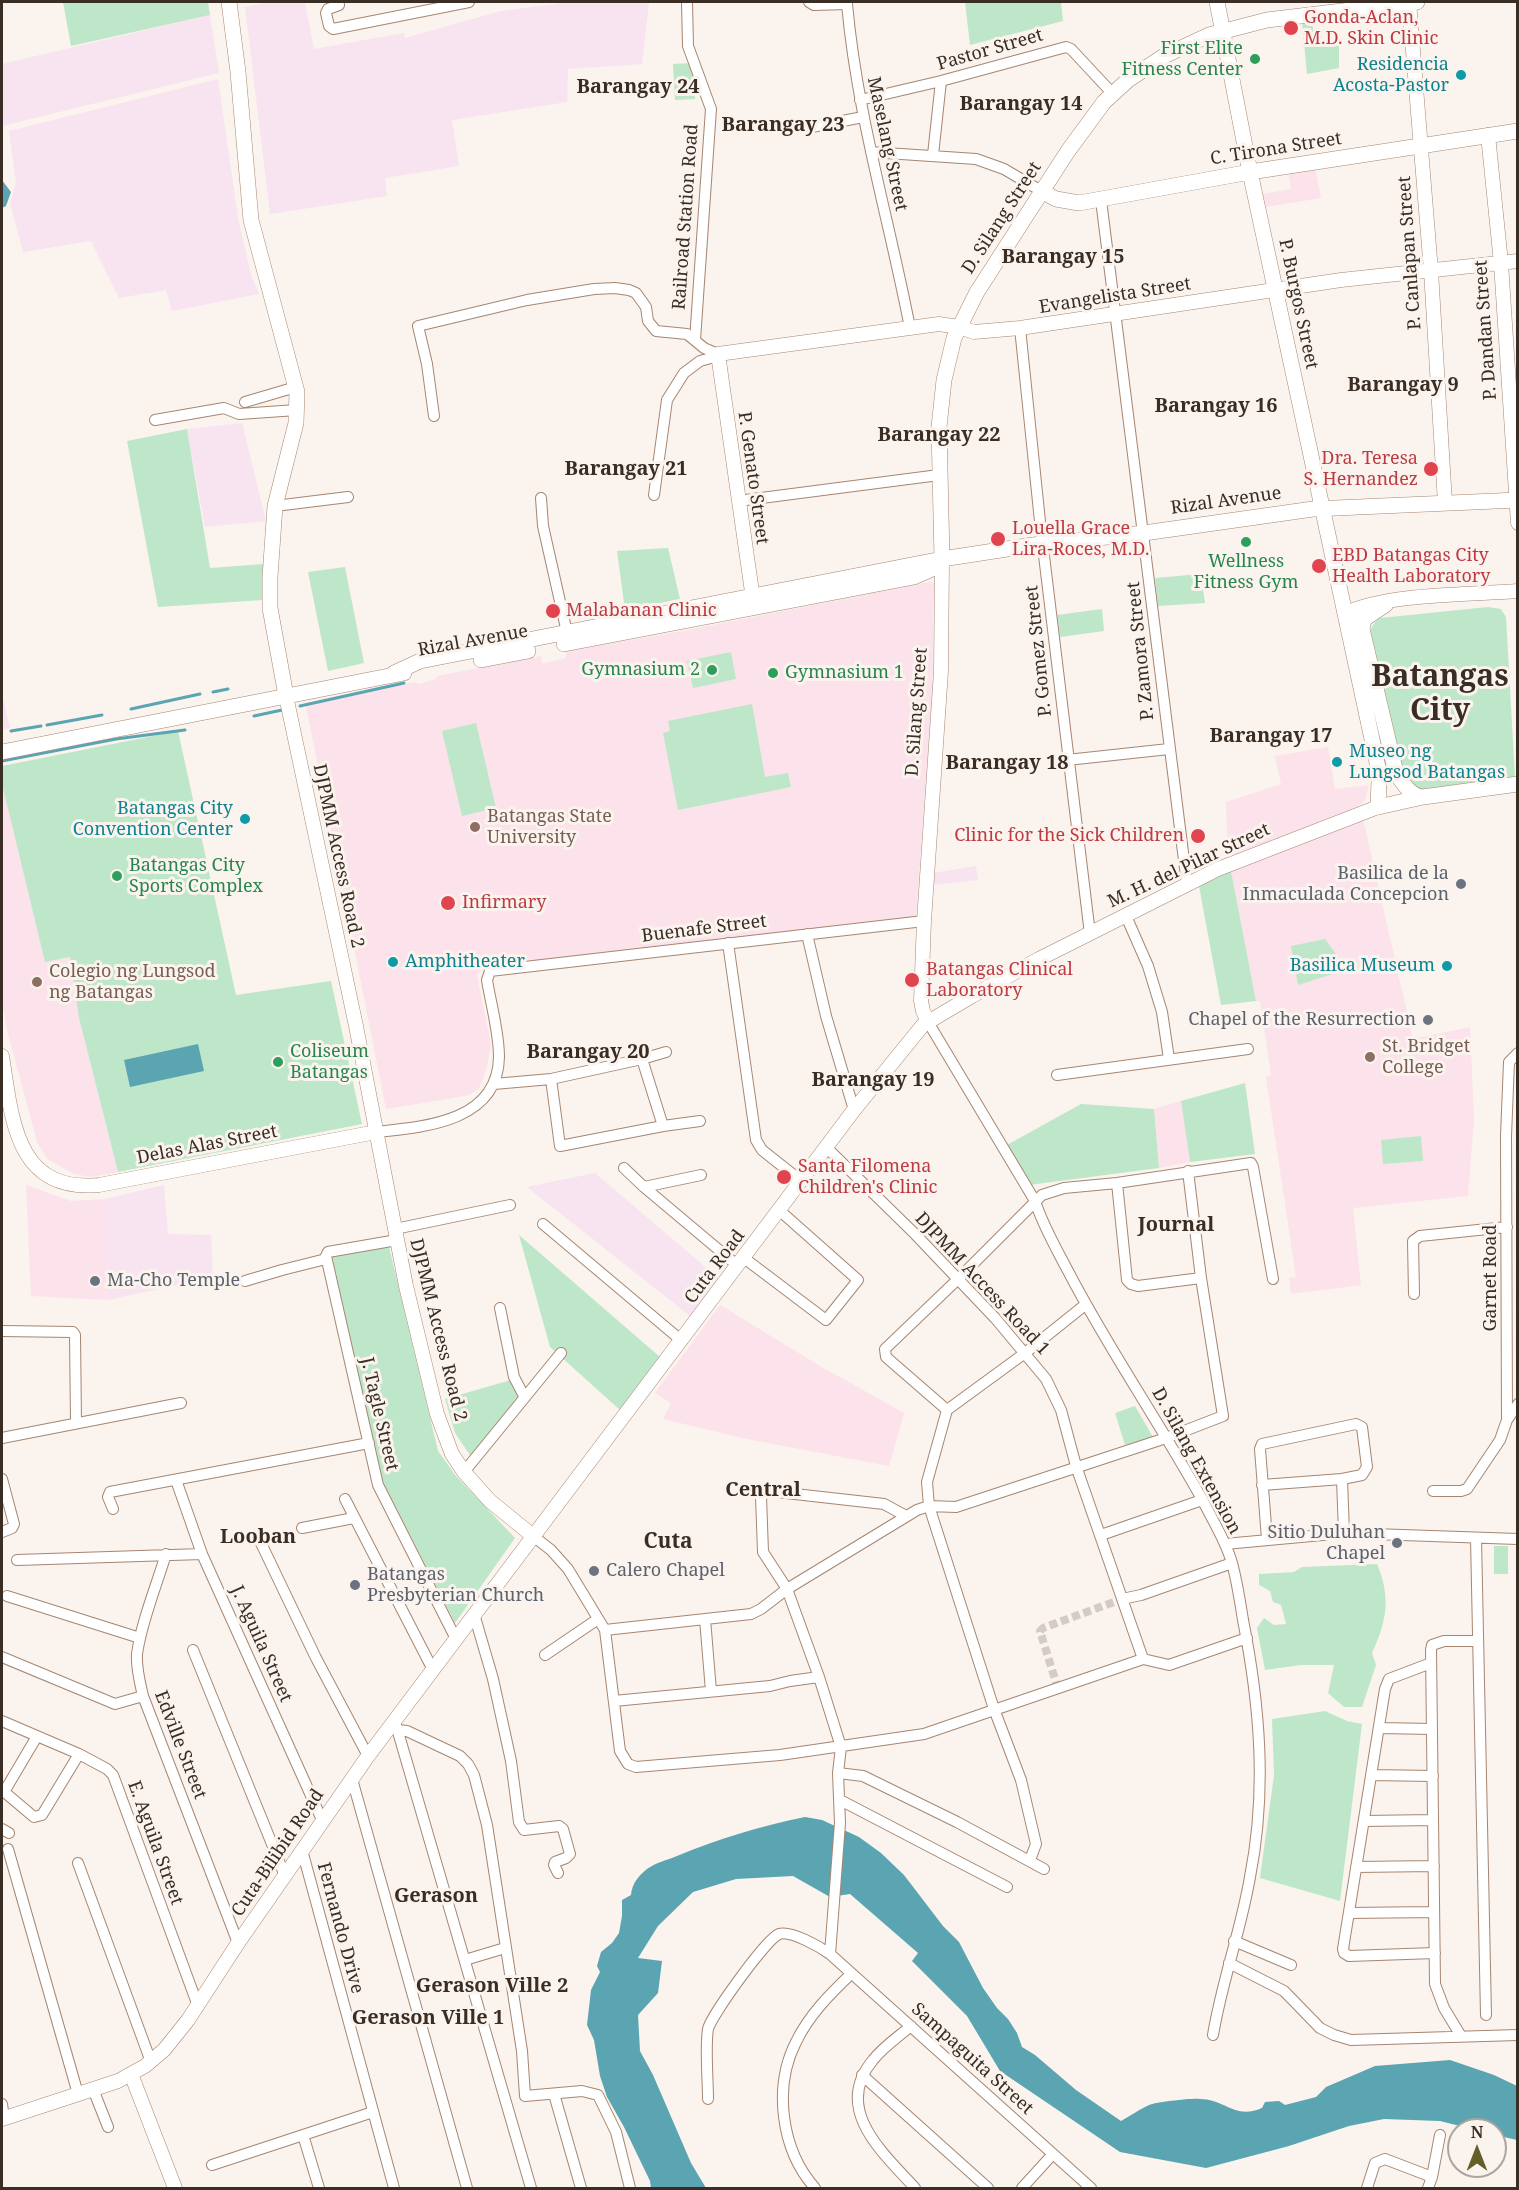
<!DOCTYPE html>
<style>
body{margin:0}
#map{position:relative;width:1519px;height:2190px;overflow:hidden;background:#faf3ee;font-family:"Noto Serif",serif}
canvas{display:block}
.frame{position:absolute;inset:0;border:3px solid #3a2d24;pointer-events:none}
.north{position:absolute;left:1447px;top:2118px;width:60px;height:60px;box-sizing:border-box;background:#faf3ee;border:2px solid #ada49d;border-radius:50%;rotate:0deg;font-size:16px;font-weight:700;line-height:24px;text-align:center;color:#3a2d24}
.north::after{content:'';display:block;margin:auto;width:21px;height:27px;background:#655e2b;clip-path:polygon(50% 0,100% 100%,50% 72%,0 100%)}
</style>
<div id="map">
<canvas width="1519" height="2190"></canvas>
<div class="frame"></div>
<div class="north">N</div>
</div>
<script>
const context = document.querySelector('canvas').getContext('2d');
context.lineJoin = 'round';
function paint(path, color) { context.fillStyle = color; context.fill(path, 'evenodd'); }
function stroke(path, color, width, dash) { context.strokeStyle = color; context.lineWidth = width; context.lineCap = dash ? 'butt' : 'round'; context.setLineDash(dash || []); context.stroke(path); }
function label(font, color, halo, rows, align = 'center') {
  context.font = font + ' "Noto Serif",serif'; context.lineWidth = 6; context.setLineDash([]); context.textBaseline = 'middle'; context.strokeStyle = halo; context.fillStyle = color; for (const [text, x, y, turn = 0] of rows) {
    context.save(); context.translate(x, y); context.rotate((+turn || 0) * Math.PI / 180); context.textAlign = isNaN(turn) ? turn : align; if (halo) context.strokeText(text, 0, 0); context.fillText(text, 0, 0); context.restore();
  }
}
const industrial = new Path2D(`
 M271,2H305L314,49L404,33L405,38L501,11L571,2H649L642,64L568,69L567,102L452,120L459,166L385,178L387,196L270,214L245,7Z
 M210,15L219,73L2,126V64Z
 M218,79L238,218L251,275L259,294L172,311L166,290L119,298L91,241L23,252L10,203L16,183L9,131Z
 M242,423L266,521L205,527L187,429Z
 M2,693L10,728L2,730Z
 M976,866L978,880L932,885L933,873Z
 M595,1173L718,1278L690,1316L527,1187Z
 M164,1185L168,1234L211,1235L213,1277L108,1300L106,1199Z`);
const education = new Path2D(`
 M1315,167L1321,198L1266,207L1263,194L1291,189L1288,171Z
 M929,582L934,583L932,695L916,917L482,969L477,975L491,1045L486,1071L478,1090L468,1095L448,1099L386,1109L306,706L414,682L419,684L436,679L437,676L541,656L542,664L566,658V651L677,632Z
 M1328,747L1335,789L1369,785L1365,800L1355,809L1235,854L1227,835L1226,802L1281,784L1275,756Z
 M2,784L45,961L70,957L79,1018L118,1172L91,1177L74,1174L47,1159L37,1142L8,1034L2,1003Z
 M1363,819L1413,1039L1470,1027L1474,1119L1468,1196L1353,1208L1361,1285L1291,1294L1289,1278L1296,1277L1266,1077L1271,1075L1260,1001H1256L1231,871Z
 M1181,1101L1190,1162L1159,1168L1154,1109Z
 M26,1185L71,1201L106,1199L108,1300L31,1296Z
 M720,1305L820,1366L904,1413L889,1466L747,1439L663,1419L671,1403L655,1393Z`);
const green = new Path2D(`
 M63,2H208L210,15L71,46Z
 M965,2H1061L1063,21L970,45Z
 M1312,21L1315,46L1339,42V68L1307,74L1302,22Z
 M693,63L695,99L675,100L673,64Z
 M187,429L210,568L264,564L263,600L158,607L127,441Z
 M668,548L680,599L625,610L617,551Z
 M345,567L364,663L328,671L308,572Z
 M1201,574L1205,603L1158,606L1155,578Z
 M1488,607L1501,609L1506,617L1515,778L1422,792L1405,778L1370,630L1375,622L1380,618Z
 M1102,609L1104,631L1060,637L1057,615Z
 M731,652L736,679L693,688L687,661Z
 M752,704L765,777L788,773L791,787L678,810L663,733L670,731L668,721Z
 M476,723L496,808L462,816L442,731Z
 M178,731L236,995L331,981L362,1124L118,1172L79,1018L70,957L45,962L2,784V766Z
 M1231,871L1256,1001L1221,1005L1199,886Z
 M1325,939L1336,954L1333,974L1298,985L1291,946Z
 M1245,1083L1255,1154L1190,1162L1181,1101Z
 M1081,1104L1154,1109L1159,1168L1029,1185L1007,1145Z
 M1421,1136L1423,1161L1383,1164L1381,1140Z
 M519,1235L660,1357L620,1410L550,1347Z
 M389,1247L438,1451L456,1476L515,1538L455,1623L381,1478L330,1255Z
 M511,1380L521,1397L472,1458L455,1433L445,1399Z
 M1135,1406L1153,1437L1125,1445L1115,1413Z
 M1494,1546H1508V1574H1494Z
 M1377,1564C1391,1597 1387,1621 1372,1653L1376,1665L1362,1707H1344L1328,1693L1334,1665H1301L1265,1670L1257,1628L1264,1618L1274,1625L1286,1624L1281,1605L1273,1602L1270,1591L1259,1585V1574L1294,1572L1302,1567Z
 M1325,1711L1347,1721L1362,1724L1340,1901L1260,1878L1274,1775L1272,1719Z`);
const water = new Path2D(`
 M2,180L11,192L6,206L2,208Z
 M198,1044L204,1071L130,1087L124,1060Z
 M805,1817L822,1820L859,1837L881,1853L904,1875L943,1926L959,1942L983,1988L997,2008L1008,2019L1017,2033L1022,2047L1035,2055L1076,2090L1121,2121C1130,2116 1140,2109 1149,2105C1157,2102 1192,2098 1200,2099C1225,2099 1235,2120 1262,2108L1265,2102L1279,2101L1285,2105L1316,2097L1326,2087L1375,2066L1450,2060L1494,2075L1517,2086V2140L1495,2135V2130H1476L1440,2121L1384,2119L1349,2126L1289,2146L1206,2168L1120,2152L1000,2071L967,2016L912,1961L918,1953L850,1894L830,1897L793,1876L736,1879L693,1892L658,1926L638,1958L662,1961L658,1993L638,2015L640,2051L653,2075L691,2163L706,2188H651L650,2181L624,2127L607,2097L600,2076L594,2040L587,2025L591,1990L600,1972L597,1966L601,1952L612,1943L619,1933L622,1916V1900L631,1895C632,1884 638,1876 647,1869C655,1863 667,1860 677,1856C718,1839 761,1826 805,1817Z`);
const stream = new Path2D(`
 M213,692L228,689
 M300,706L404,683
 M131,709L200,694
 M254,716L282,710
 M47,725L102,715
 M11,731L41,726
 M2,761L116,739L185,730`);
const pedestrianTunnel = new Path2D(`
 M1058,1689L1040,1631L1043,1628L1122,1599`);
const minor = new Path2D(`
 M687,2L688,46L711,109L695,340
 M809,2L814,5L847,4C857,115 889,219 910,328
 M339,5L328,9L326,13L329,26L333,29L469,2
 M860,100L941,81L1066,47L1071,49L1112,93
 M812,127L863,117
 M871,152L976,159L1004,169L1043,192
 M933,155L941,81
 M1101,200L1187,884
 M1020,328L1041,531L1090,934
 M245,402L296,387
 M434,416L427,364L418,326L527,300L594,289L615,288L629,290L636,293L646,307L648,321L656,331L687,334L704,348L718,354
 M155,420L224,408L239,414L297,410
 M654,495L667,400L684,373L700,361L718,356
 M541,498L543,526L568,637
 M738,501L939,475
 M275,506L348,497
 M1067,760L1169,749
 M1126,916L1148,966L1162,1012L1169,1059
 M807,934L826,1016L854,1110
 M728,943L756,1140L762,1150L801,1181
 M928,1022L1035,1201C1043,1226 1056,1248 1068,1271C1109,1350 1160,1423 1203,1501C1213,1521 1226,1541 1232,1563C1237,1581 1240,1601 1243,1620C1260,1706 1267,1791 1250,1877C1241,1930 1222,1981 1213,2035
 M642,1059L666,1052
 M1057,1075L1248,1049
 M494,1084L551,1079L642,1059L663,1126L560,1146L551,1079
 M663,1126L700,1121
 M376,1132C424,1127 498,1122 499,1057C499,1032 491,1005 487,980L490,971L924,921
 M624,1168L644,1187L738,1266
 M1117,1183L1127,1280L1131,1284L1138,1286L1201,1278
 M644,1187L701,1175
 M543,1224L682,1341
 M395,1229L510,1205
 M397,1240L328,1252L326,1256L378,1485L456,1639
 M744,1258L826,1320L858,1280L779,1210
 M245,1281L282,1270L326,1259
 M1414,1294L1413,1241L1420,1236L1507,1227
 M500,1308L514,1377L524,1396
 M2,1331L73,1332L75,1335L76,1422
 M947,1410L886,1357L885,1349L957,1280L1042,1195L1064,1188L1117,1183L1251,1163L1253,1167L1273,1279
 M1507,1420L1506,1136L1509,1062L1518,1053
 M2,1438L181,1403
 M464,1472L561,1353
 M2,1479L14,1524L12,1528L2,1532
 M1342,1479L1344,1533
 M176,1480L202,1554L322,1820
 M1262,1485L1342,1479L1362,1475L1367,1467L1362,1427L1356,1424L1262,1444L1260,1449L1267,1539
 M1433,1491H1461L1467,1489L1500,1440L1507,1420L1518,1404
 M345,1499L433,1670
 M113,1509L108,1497L110,1492L369,1443
 M302,1528L354,1518
 M1101,1535L1202,1500
 M533,1536L551,1550L568,1569L605,1630L620,1751L628,1764L636,1767L780,1755L924,1734L1143,1659L1076,1466L1061,1410L1046,1379L995,1318L915,1234L826,1147
 M1476,1538L1486,2015
 M259,1539L316,1658L368,1756
 M1225,1544L1344,1533L1518,1539
 M166,1554C157,1584 141,1623 137,1654C136,1668 140,1683 143,1696L238,1943
 M17,1560L202,1554
 M7,1596L140,1638
 M1122,1599L1141,1595L1232,1563
 M474,1614L493,1679L511,1761L519,1822L524,1830L559,1826L563,1829L570,1854L566,1858L555,1862L554,1865L558,1873
 M705,1619L711,1691
 M605,1630L751,1614L761,1609L787,1589L917,1510L929,1506L956,1507L1166,1438L1223,1416L1201,1278L1188,1171
 M193,1650L285,1876
 M545,1655L598,1619
 M2,1657L115,1704L143,1696
 M1143,1659L1169,1665L1247,1638
 M1431,1663L1389,1679L1385,1689L1343,1949L1344,1953L1349,1956L1435,1953
 M614,1701L770,1686L790,1681L819,1677
 M2,1721L79,1754L107,1769L113,1775L198,2006
 M396,1725L531,2188
 M1380,1728L1432,1729
 M398,1730L407,1731L460,1756L468,1764L474,1775L487,1825L522,2051L525,2096L582,2091L598,2095L616,2132L630,2188
 M838,1773L863,1776L957,1822L1044,1869
 M1371,1775L1433,1776
 M352,1779L467,2188
 M2,1790L34,1817L42,1815L79,1754
 M4,1792L36,1738
 M840,1800L1007,1887
 M1364,1821L1433,1820
 M2,1829L9,1833
 M8,1849L78,2094
 M302,1850L394,2188
 M1030,1860L1036,1844L1021,1780L994,1709L945,1556L929,1506L927,1482L947,1410L1025,1353L1085,1305
 M78,1863L151,2062
 M1356,1867L1434,1866
 M1349,1913L1433,1912
 M1234,1941L1291,1965
 M830,1954L840,1823L838,1773L841,1747L819,1677L787,1589L763,1552L761,1497L768,1491L884,1504L906,1516
 M465,1960L505,1948
 M1229,1963L1284,1991L1320,2028L1334,2035L1351,2040L1518,2035
 M911,2026C898,2037 883,2047 873,2060C832,2109 883,2153 915,2188
 M1461,2036L1444,2008L1435,1984L1431,1650L1432,1645L1444,1641H1478
 M862,2075L988,2188
 M93,2089L108,2127
 M554,2094L581,2188
 M708,2099C708,2080 705,2046 708,2029C711,2016 767,1938 779,1934C791,1930 820,1947 830,1954L1091,2188
 M2,2104L4,2118
 M303,2135L319,2188
 M212,2165L373,2112
 M1432,2177L1440,2135
 M815,2188C781,2150 773,2087 796,2042C809,2015 830,1994 851,1974
 M1022,2188L1052,2155
 M1367,2188L1375,2163L1385,2159L1432,2177L1428,2188`);
const tertiary = new Path2D(`
 M1409,2L1431,271L1445,503
 M1488,135L1501,263L1518,523
 M754,606L718,354L939,324L959,327L974,332L1020,328L1341,280L1518,261
 M1346,613C1390,593 1467,595 1518,591
 M1362,629L1365,619L1386,605
 M286,696L356,1026L406,1286L437,1414L452,1454L464,1472L490,1501L533,1536
 M928,1022L923,1011L921,1001L924,921L941,671L942,559
 M2,1056C12,1118 15,1193 99,1185L376,1132
 M131,2074L175,2188
 M2,2119L118,2081L145,2066L164,2050L188,2020L238,1943L368,1756L854,1110L923,1025L972,996L1039,959L1218,869L1378,807`);
const secondary = new Path2D(`
 M229,2L238,72L251,220L297,392L296,423L275,506L270,577V608L286,696
 M1217,2L1250,172L1378,767L1379,781L1378,807L1423,797L1518,784
 M1043,192L1056,199L1079,203L1250,172L1518,131
 M942,559L939,427L944,380L954,338L977,292L1068,151L1104,102L1128,80L1164,56L1209,35L1267,20L1417,2
 M1346,613L1362,629L1396,773C1403,783 1410,796 1423,797
 M564,644L914,577L930,570L935,566
 M481,660L528,651
 M394,673L420,661L942,559L1033,545L1144,533L1313,509L1518,500
 M2,752L404,673`);
const markers = [
 [1291,28,8,"#e0444e"],
 [1255,59,6,"#2e9e5b"],
 [1461,75,6,"#0f9aa8"],
 [1431,469,8,"#e0444e"],
 [998,539,8,"#e0444e"],
 [1246,542,6,"#2e9e5b"],
 [1319,566,8,"#e0444e"],
 [553,611,8,"#e0444e"],
 [712,670,6,"#2e9e5b"],
 [773,673,6,"#2e9e5b"],
 [1337,762,6,"#0f9aa8"],
 [245,819,6,"#0f9aa8"],
 [475,827,6,"#8d6e63"],
 [1198,836,8,"#e0444e"],
 [117,876,6,"#2e9e5b"],
 [1461,884,6,"#6b7280"],
 [448,903,8,"#e0444e"],
 [393,962,6,"#0f9aa8"],
 [1447,966,6,"#0f9aa8"],
 [912,980,8,"#e0444e"],
 [37,982,6,"#8d6e63"],
 [1428,1020,6,"#6b7280"],
 [1370,1057,6,"#8d6e63"],
 [278,1062,6,"#2e9e5b"],
 [784,1177,8,"#e0444e"],
 [95,1281,6,"#6b7280"],
 [1397,1543,6,"#6b7280"],
 [594,1571,6,"#6b7280"],
 [355,1585,6,"#6b7280"]
];
const healthNames = [
 ["Gonda-Aclan,",1304,18],
 ["M.D. Skin Clinic",1304,39],
 ["Dra. Teresa",1418,459,"right"],
 ["S. Hernandez",1418,480,"right"],
 ["Louella Grace",1012,529],
 ["Lira-Roces, M.D.",1012,550],
 ["EBD Batangas City",1332,556],
 ["Health Laboratory",1332,577],
 ["Malabanan Clinic",566,611],
 ["Clinic for the Sick Children",1184,836,"right"],
 ["Infirmary",462,903],
 ["Batangas Clinical",926,970],
 ["Laboratory",926,991],
 ["Santa Filomena",798,1167],
 ["Children's Clinic",798,1188]
];
const leisureNames = [
 ["First Elite",1243,49,"right"],
 ["Fitness Center",1243,70,"right"],
 ["Wellness",1246,562,"center"],
 ["Fitness Gym",1246,583,"center"],
 ["Gymnasium 2",700,670,"right"],
 ["Gymnasium 1",785,673],
 ["Batangas City",129,866],
 ["Sports Complex",129,887],
 ["Coliseum",290,1052],
 ["Batangas",290,1073]
];
const streetNames = [
 ["Pastor Street",990,50,-16],
 ["Maselang Street",887,144,78],
 ["C. Tirona Street",1276,149,-9],
 ["Railroad Station Road",686,217,-86],
 ["D. Silang Street",1002,218,-57],
 ["P. Canlapan Street",1410,253,-94],
 ["Evangelista Street",1115,296,-9],
 ["P. Burgos Street",1298,304,78],
 ["P. Dandan Street",1486,330,-94],
 ["P. Genato Street",753,478,82],
 ["Rizal Avenue",1226,501,-8],
 ["Rizal Avenue",473,641,-10],
 ["P. Gomez Street",1039,651,-96],
 ["P. Zamora Street",1141,651,-96],
 ["D. Silang Street",917,712,-86],
 ["DJPMM Access Road 2",338,856,78],
 ["M. H. del Pilar Street",1189,866,-25],
 ["Buenafe Street",704,929,-7],
 ["Delas Alas Street",207,1145,-11],
 ["Cuta Road",715,1267,-53],
 ["Garnet Road",1491,1278,-90],
 ["DJPMM Access Road 1",982,1284,47],
 ["DJPMM Access Road 2",438,1330,76],
 ["J. Tagle Street",379,1414,77],
 ["D. Silang Extension",1196,1461,61],
 ["J. Aguila Street",261,1644,66],
 ["Edville Street",180,1745,69],
 ["E. Aguila Street",155,1843,70],
 ["Cuta-Bilibid Road",278,1853,-56],
 ["Fernando Drive",340,1928,75],
 ["Sampaguita Street",972,2059,42]
];
const cultureNames = [
 ["Residencia",1449,65],
 ["Acosta-Pastor",1449,86],
 ["Museo ng",1349,752,"left"],
 ["Lungsod Batangas",1349,773,"left"],
 ["Batangas City",233,809],
 ["Convention Center",233,830],
 ["Amphitheater",405,962,"left"],
 ["Basilica Museum",1435,966]
];
const educationNames = [
 ["Batangas State",487,817],
 ["University",487,838],
 ["Colegio ng Lungsod",49,972],
 ["ng Batangas",49,993],
 ["St. Bridget",1382,1047],
 ["College",1382,1068]
];
const worshipNames = [
 ["Basilica de la",1449,874],
 ["Inmaculada Concepcion",1449,895],
 ["Chapel of the Resurrection",1416,1020],
 ["Ma-Cho Temple",107,1281,"left"],
 ["Sitio Duluhan",1385,1533],
 ["Chapel",1385,1554],
 ["Calero Chapel",606,1571,"left"],
 ["Batangas",367,1575,"left"],
 ["Presbyterian Church",367,1596,"left"]
];
const neighbourhoodNames = [
 ["Barangay 24",638,87],
 ["Barangay 14",1021,104],
 ["Barangay 23",783,125],
 ["Barangay 15",1063,257],
 ["Barangay 9",1403,385],
 ["Barangay 16",1216,406],
 ["Barangay 22",939,435],
 ["Barangay 21",626,469],
 ["Barangay 17",1271,736],
 ["Barangay 18",1007,763],
 ["Barangay 20",588,1052],
 ["Barangay 19",873,1080],
 ["Journal",1176,1225],
 ["Central",763,1490],
 ["Looban",258,1537],
 ["Gerason",436,1896],
 ["Gerason Ville 2",492,1986],
 ["Gerason Ville 1",428,2018]
];
const quarterNames = [
 ["Cuta",668,1542]
];
const townNames = [
 ["Batangas",1440,677],
 ["City",1440,711]
];
paint(industrial, '#f8e3f1');
paint(education, '#fce2ea');
paint(green, '#bee7c9');
paint(water, '#5aa5b1');
stroke(stream, '#5aa5b1', 3);
stroke(pedestrianTunnel, '#d4cbc6', 8, [8, 4]);
stroke(minor, '#a68670', 12);
stroke(tertiary, '#a68670', 15);
stroke(secondary, '#a68670', 16);
stroke(minor, '#fff', 10);
stroke(tertiary, '#fff', 14);
stroke(secondary, '#fff', 15);
for (const [x, y, r, color] of markers) { const dot = new Path2D(); dot.arc(x, y, r, 0, 2 * Math.PI); context.fillStyle = color; context.fill(dot); stroke(dot, '#faf3ee', 2); }
label('18px', '#be3a42', '#faf3ee', healthNames, 'left');
label('18px', '#27864d', '#faf3ee', leisureNames, 'left');
label('18px', '#3a2d24', '#faf3ee', streetNames);
label('18px', '#0d838f', '#faf3ee', cultureNames, 'right');
label('18px', '#785e54', '#faf3ee', educationNames, 'left');
label('18px', '#5b616d', '#faf3ee', worshipNames, 'right');
label('bold 20px', '#3a2d24', '#faf3ee', neighbourhoodNames);
label('bold 21px', '#3a2d24', '#faf3ee', quarterNames);
label('bold 30px', '#3a2d24', '#faf3ee', townNames);
</script>
